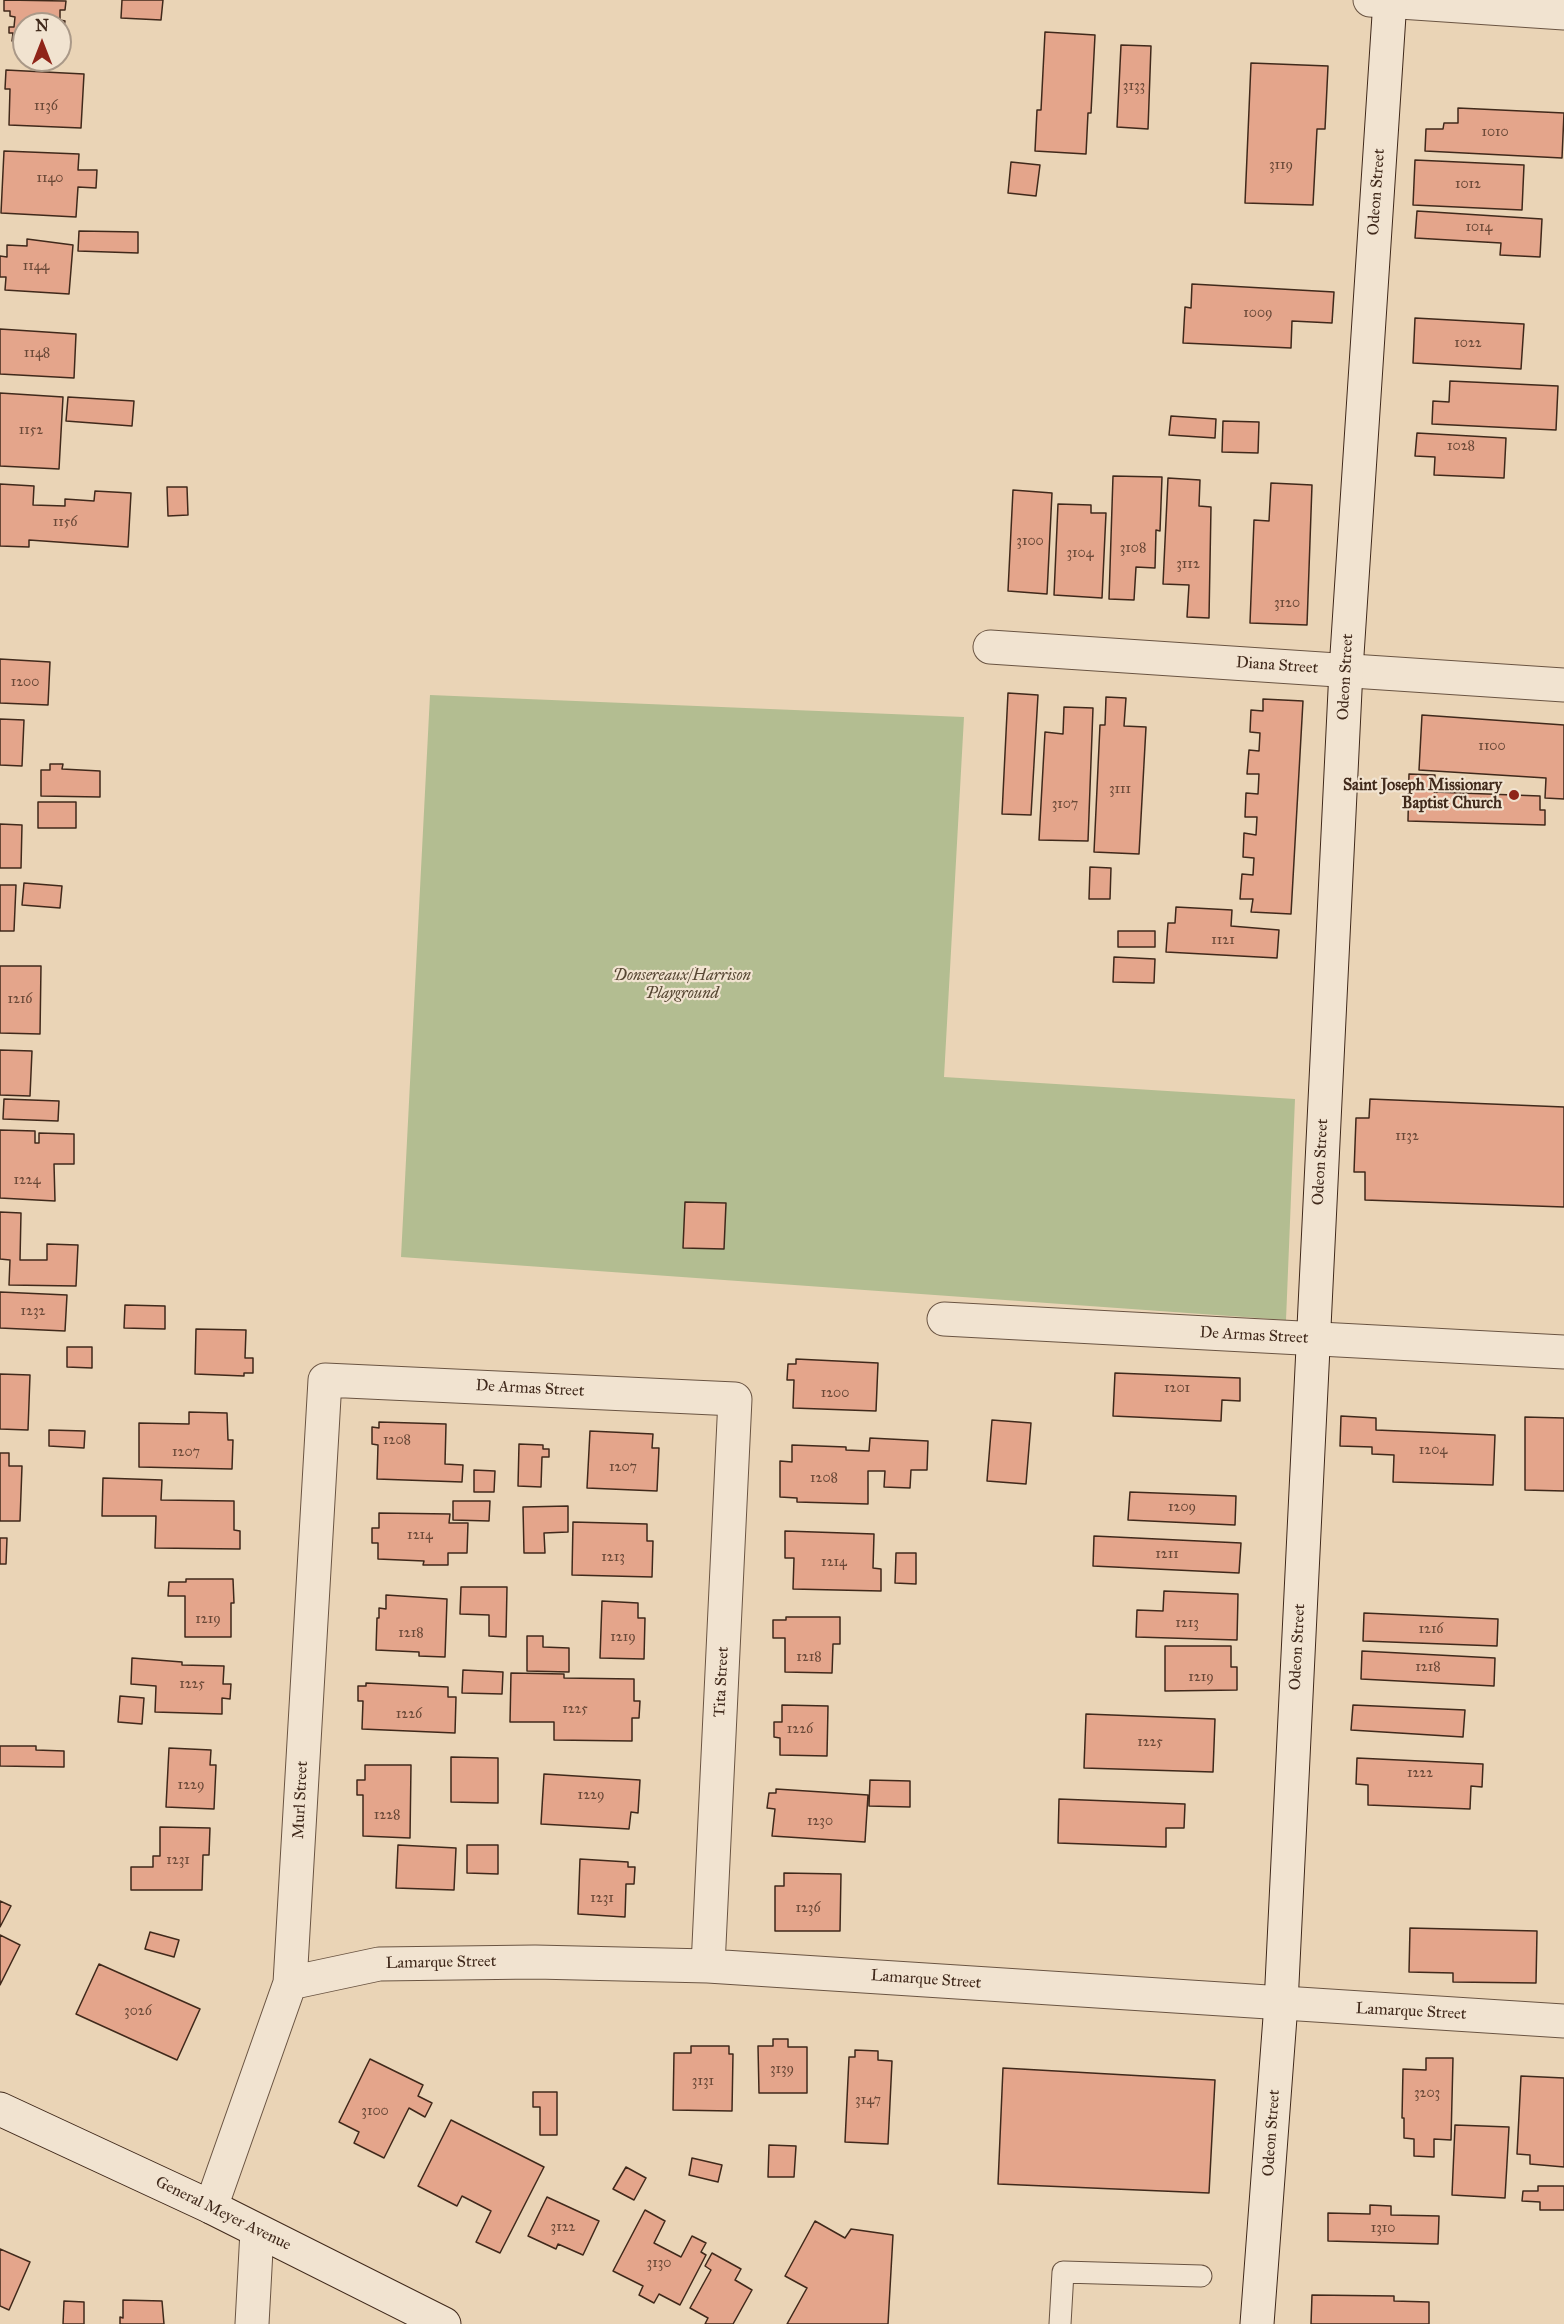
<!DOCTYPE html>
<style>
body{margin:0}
#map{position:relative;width:1564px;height:2324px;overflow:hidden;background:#ead4b6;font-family:"IM FELL Great Primer",serif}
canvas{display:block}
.north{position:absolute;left:12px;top:12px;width:60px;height:60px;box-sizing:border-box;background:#f1e3d0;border:2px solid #a98;border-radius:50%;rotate:0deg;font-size:16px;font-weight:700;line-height:24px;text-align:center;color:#40291b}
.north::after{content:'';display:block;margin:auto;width:21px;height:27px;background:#8f2418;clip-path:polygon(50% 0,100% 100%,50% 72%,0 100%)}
</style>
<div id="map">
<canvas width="1564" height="2324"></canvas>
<div class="north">N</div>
</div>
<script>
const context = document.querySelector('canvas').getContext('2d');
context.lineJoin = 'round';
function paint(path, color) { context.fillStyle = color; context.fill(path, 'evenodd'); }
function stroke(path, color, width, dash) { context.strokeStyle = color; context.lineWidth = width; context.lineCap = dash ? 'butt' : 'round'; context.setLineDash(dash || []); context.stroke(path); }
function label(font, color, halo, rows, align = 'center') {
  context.font = font + ' "IM FELL Great Primer",serif'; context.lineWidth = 4.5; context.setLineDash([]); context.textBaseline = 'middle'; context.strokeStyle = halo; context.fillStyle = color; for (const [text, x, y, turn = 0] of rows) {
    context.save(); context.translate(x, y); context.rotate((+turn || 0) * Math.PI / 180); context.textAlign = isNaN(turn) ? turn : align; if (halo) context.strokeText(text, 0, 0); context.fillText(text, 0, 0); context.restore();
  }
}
const green = new Path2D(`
 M430,695L964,717L944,1077L1295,1099L1286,1320L401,1257Z`);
const building = new Path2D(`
 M4,0L66,1L65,10H60V20L65,21L64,27H60V24H24V46H22V41H12L13,33H9V27H14L15,17L10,16V11H4Z
 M122,0H163L161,20L121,18Z
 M1045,32L1095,35L1091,113H1088L1086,154L1035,151L1037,110H1041Z
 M1121,45L1151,46L1148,129L1117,127Z
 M1251,63L1328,66L1325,129H1317L1313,205L1245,203Z
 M6,70L84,74L81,128L9,125L10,89H5Z
 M1458,108L1564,113L1562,158L1425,151L1426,129H1443L1444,123H1458Z
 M4,151L79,154L78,170H97L96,188L78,187L76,217L1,213Z
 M1415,160L1524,165L1522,210L1413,205Z
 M1011,162L1040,165L1036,196L1008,193Z
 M1417,211L1542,219L1540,257L1500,255L1501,243L1415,238Z
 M79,231L138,232V253L78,251Z
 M27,239L73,245L69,294L5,290L6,277H0V256L7,257V245L27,246Z
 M1192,284L1334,292L1332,323L1292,321L1291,348L1183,343L1185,307L1191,308Z
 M1415,318L1524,324L1521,369L1413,363Z
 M0,329L76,334L74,378L0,374Z
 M1450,381L1558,386L1556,430L1432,424L1433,401L1449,402Z
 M0,393L63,397L59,469L0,466Z
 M68,397L134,401L132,426L66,421Z
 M1171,416L1216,419L1215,438L1169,435Z
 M1223,421L1259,422L1258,453L1222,452Z
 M1417,433L1506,438L1504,478L1434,475L1435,457L1415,456Z
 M1113,476L1162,477L1160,531L1156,530L1155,568L1136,567L1134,600L1109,599Z
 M1168,478L1200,480L1199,506L1211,507L1209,618L1187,617L1189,585L1163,584Z
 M1271,483L1312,485L1307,625L1250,623L1254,520L1269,521Z
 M0,484L34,486L33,505L65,506V499L94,501L95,491L131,493L128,547L29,540V547L0,546Z
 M167,487H187L188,515L168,516Z
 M1013,490L1052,493L1047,594L1008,591Z
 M1058,504L1091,505V513H1106L1102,598L1054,595Z
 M0,659L50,662L48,705L0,703Z
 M1008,693L1038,695L1031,815L1002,814Z
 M1106,697L1126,698L1124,726L1146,727L1139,854L1094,852L1100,725H1105Z
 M1263,699L1303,701L1291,914L1251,912L1253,899H1240L1242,874L1253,875L1254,858L1243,857L1244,833L1256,835L1257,817H1245L1246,793L1258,794L1259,774H1247L1249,750L1259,751L1260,733L1250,732L1251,710L1263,711Z
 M1064,707L1093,708L1088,841L1039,840L1045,732L1063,734Z
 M1422,715L1564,725V799L1545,798L1546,778L1419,770Z
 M0,719L24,720L22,766L0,765Z
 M50,764H63L62,769L100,771V797L41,796V770H50Z
 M1409,774L1435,775L1434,792L1540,796V810H1545V825L1408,821Z
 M38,802H76V828H38Z
 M0,824L22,825L21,868H0Z
 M1090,867L1111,868L1110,899H1089Z
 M24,883L62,886L60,908L22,905Z
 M0,885H16L14,931H0Z
 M1176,907L1232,910L1231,926L1279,930L1277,958L1166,952L1168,923H1175Z
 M1118,931H1155V947H1118Z
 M1114,957L1155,959L1154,983L1113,982Z
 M0,966H41L40,1034L0,1033Z
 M0,1050L32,1051L30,1096L0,1095Z
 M4,1099L59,1101L58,1121L3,1119Z
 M1370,1099L1564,1107V1207L1365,1200V1172H1354L1356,1118H1369Z
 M0,1130L35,1131V1143H39V1133L74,1134V1164H54L55,1201L0,1198Z
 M685,1202L726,1203L724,1249L683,1248Z
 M0,1212L21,1213L20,1260H47V1244L78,1245L76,1286L9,1285L10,1260L0,1259Z
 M0,1292L67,1295L65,1331L0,1328Z
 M125,1305L165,1306V1329L124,1328Z
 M196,1329L246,1330L245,1358H253V1373H244V1376L195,1374Z
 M67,1347H92V1368L67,1367Z
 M796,1359L878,1363L876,1411L793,1408L794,1380H787L788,1364H796Z
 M1115,1373L1240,1378V1401L1222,1400L1221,1421L1113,1416Z
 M0,1374L30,1375L28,1430L0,1429Z
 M189,1412L227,1413L228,1440H233L232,1469L139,1467V1423L189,1424Z
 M1341,1416L1376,1418V1430L1495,1435L1493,1485L1393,1482L1394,1455L1372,1454V1447L1340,1446Z
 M1525,1417L1564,1418V1491L1525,1490Z
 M992,1420L1031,1423L1026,1484L987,1481Z
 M379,1422L446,1424L445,1464L463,1465L462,1482L377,1479L378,1445L372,1444V1427L379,1428Z
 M49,1430L85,1431L84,1448L49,1446Z
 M590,1431L653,1434L652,1448H659L657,1491L587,1488Z
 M870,1438L928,1441L927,1470H911L910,1488L884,1487L885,1471H868V1504L797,1502V1498L780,1497V1461L792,1462V1445L846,1447V1450L869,1451Z
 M519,1444L543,1445V1449H549V1457H542L541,1487L518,1486Z
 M0,1453H9V1466H22L20,1521H0Z
 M474,1470L495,1471L494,1492H474Z
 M103,1478L162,1480L161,1500L234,1501V1530L240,1531V1549L155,1548L156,1516H102Z
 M1130,1492L1236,1496L1235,1525L1128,1520Z
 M453,1501H490L489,1521L453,1520Z
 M568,1506V1532L544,1533L545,1553H524L523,1507Z
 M379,1513L450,1514L449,1523H468L467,1553H448V1565H423L424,1561L378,1559V1543H372V1528H379Z
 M573,1522L647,1524V1541H653L652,1577L572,1575Z
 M785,1531L874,1534L873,1568L881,1569V1591L793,1589L794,1558H785Z
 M1094,1536L1241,1543L1239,1573L1093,1566Z
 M0,1538H7L6,1564H0Z
 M896,1553H916V1584L895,1583Z
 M186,1579H233L234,1603H231V1637H185V1596H168L169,1582H186Z
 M461,1587H507L506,1637L489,1636V1615L460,1614Z
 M1164,1591L1238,1594L1237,1640L1136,1637L1137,1610L1163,1611Z
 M386,1595L447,1599L445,1657L419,1656V1652L376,1650L377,1618H379V1608L386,1609Z
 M602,1601L638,1603V1618H645L644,1659L600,1658Z
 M1364,1613L1498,1619L1497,1646L1363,1641Z
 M786,1617H840V1644H833L832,1673L785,1672V1638H773V1620H786Z
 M527,1636H543V1647L569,1648V1672L527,1671Z
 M1165,1646H1231V1667H1237V1690L1165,1691Z
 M1362,1651L1495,1658L1494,1686L1361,1679Z
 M132,1658L182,1662V1665L224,1666L223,1684H231L230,1699L222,1698V1714L155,1712L156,1686L131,1684Z
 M463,1670L503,1672L502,1694L462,1693Z
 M511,1673L564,1674V1678L634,1679V1701H640L639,1718H632V1741L554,1740V1722H510Z
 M366,1683L448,1687V1697H456L455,1733L362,1729L363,1701H358V1686H366Z
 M120,1696L144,1698L142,1724L118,1722Z
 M782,1705L828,1706L827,1756L780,1755V1738L774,1737V1722H782Z
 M1353,1705L1465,1710L1463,1737L1351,1730Z
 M1086,1714L1215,1719L1213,1772L1084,1768Z
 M0,1746H36V1750L64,1751V1767L0,1766Z
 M169,1748L211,1750L210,1765H216L214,1809L166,1807Z
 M451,1757L498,1758V1803L451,1802Z
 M1357,1758L1483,1764L1482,1787L1471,1786L1470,1809L1368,1805V1785L1356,1784Z
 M365,1765H411L410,1838L363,1836V1795H357V1780H365Z
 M544,1774L640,1780L638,1813L631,1812L629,1829L541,1824Z
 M870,1780L910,1781V1807L869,1806Z
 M776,1789L868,1795L865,1842L772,1836L775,1809L767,1808L769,1793H776Z
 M1059,1799L1185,1804L1184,1828H1166V1847L1058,1843Z
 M160,1827L210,1828L209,1855H203L202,1890H131V1867H153V1856H160Z
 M398,1845L456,1848L454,1890L396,1888Z
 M467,1845H498V1874L467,1873Z
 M580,1859L628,1862V1867H635L634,1884H626L625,1917L578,1914Z
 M784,1873L841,1874L840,1931H775V1886H784Z
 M0,1901L11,1906L0,1927Z
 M1410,1928L1537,1931L1536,1983L1453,1982V1973L1409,1972Z
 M150,1932L179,1940L174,1957L145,1949Z
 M0,1935L20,1945L0,1985Z
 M99,1964L200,2009L177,2060L76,2014Z
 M773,2039H788V2047H807V2093H759L758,2046H773Z
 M691,2046H729V2054H733L732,2111L673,2110L674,2053H691Z
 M855,2050L878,2051V2060L892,2061L888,2144L845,2142L849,2057H855Z
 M1426,2058H1453L1451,2140L1434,2139V2157L1414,2156V2139L1404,2138V2118H1402L1403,2069L1426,2070Z
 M370,2059L423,2085L418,2096L432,2103L425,2117L409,2108L384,2158L354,2143L359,2132L339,2122Z
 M1003,2068L1215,2080L1209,2193L998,2184Z
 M1521,2076L1564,2078V2167L1530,2164V2155L1517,2154Z
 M533,2092H557V2135H540V2107H533Z
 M451,2120L544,2167L500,2253L476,2242L491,2211L462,2196L457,2206L418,2186Z
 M1455,2125L1509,2127L1505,2198L1452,2195Z
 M769,2145L796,2146L794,2177H768Z
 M692,2158L722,2165L718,2182L689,2175Z
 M626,2167L646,2178L634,2200L613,2189Z
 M1538,2186H1564V2210H1540V2202L1522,2201L1523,2191H1538Z
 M547,2197L599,2221L583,2255L558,2244L556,2249L528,2236Z
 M1370,2205L1391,2206V2215L1439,2216L1438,2244L1328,2241V2213L1370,2214Z
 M645,2210L665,2221L654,2243L681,2257L692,2236L706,2243L701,2252L706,2255L680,2305L659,2294L654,2303L639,2295L643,2286L613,2271Z
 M815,2221L845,2238L851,2229L893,2235L888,2324H787L807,2288L785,2276Z
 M0,2249L30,2262L9,2310L0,2306Z
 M712,2253L741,2269L735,2280L752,2290L733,2324H705L708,2318L690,2308L711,2270L705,2266Z
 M1312,2295L1394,2296V2301L1429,2302V2324H1311Z
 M123,2300L162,2301L164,2324H120V2317L123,2318Z
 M64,2301L84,2302V2324H63Z`);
const lane = new Path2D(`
 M1060,2324L1063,2272L1201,2276`);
const street = new Path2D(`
 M1370,0L1564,13
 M990,647L1564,685
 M944,1319L1564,1352
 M290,1983L379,1964L535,1962L708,1966L1564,2021
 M211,2207L290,1983L325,1380L735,1399L708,1966
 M252,2324L257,2231`);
const secondary = new Path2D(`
 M0,2109L211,2207L444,2324
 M1257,2324L1281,2004L1346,670L1390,0`);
const markers = [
 [1514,795,6,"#8f2418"]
];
const numberNames = [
 ["3133",1134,87],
 ["1136",46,107],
 ["1010",1495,133],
 ["3119",1281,166],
 ["1140",50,179],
 ["1012",1468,185],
 ["1014",1479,228],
 ["1144",36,267],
 ["1009",1258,314],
 ["1022",1468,344],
 ["1148",37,354],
 ["1152",31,431],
 ["1028",1461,447],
 ["1156",65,523],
 ["3100",1030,542],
 ["3108",1133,549],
 ["3104",1080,554],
 ["3112",1188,565],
 ["3120",1287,604],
 ["1200",25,683],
 ["1100",1492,747],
 ["3111",1120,790],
 ["3107",1065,805],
 ["1121",1223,941],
 ["1216",20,1000],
 ["1132",1407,1137],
 ["1224",27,1181],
 ["1232",33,1312],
 ["1201",1177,1389],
 ["1200",835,1394],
 ["1208",397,1441],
 ["1204",1433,1451],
 ["1207",186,1453],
 ["1207",623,1468],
 ["1208",824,1479],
 ["1209",1182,1508],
 ["1214",420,1536],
 ["1211",1167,1555],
 ["1213",613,1558],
 ["1214",834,1563],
 ["1219",208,1620],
 ["1213",1187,1624],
 ["1216",1431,1630],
 ["1218",411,1634],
 ["1219",623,1638],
 ["1218",809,1658],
 ["1218",1428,1668],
 ["1219",1201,1678],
 ["1225",192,1685],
 ["1225",575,1710],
 ["1226",409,1715],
 ["1226",800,1730],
 ["1225",1150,1743],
 ["1222",1420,1774],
 ["1229",191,1786],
 ["1229",591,1796],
 ["1228",387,1816],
 ["1230",820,1822],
 ["1231",178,1861],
 ["1231",602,1899],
 ["1236",808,1909],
 ["3026",138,2012],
 ["3139",782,2070],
 ["3131",703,2082],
 ["3203",1427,2094],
 ["3147",868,2101],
 ["3100",375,2112],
 ["3122",563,2228],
 ["1310",1383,2229],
 ["3130",659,2264]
];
const streetNames = [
 ["Odeon Street",1377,192,-86],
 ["Diana Street",1277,666,4],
 ["Odeon Street",1346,677,-87],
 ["Odeon Street",1321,1162,-87],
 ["De Armas Street",1254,1336,3],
 ["De Armas Street",530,1389,3],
 ["Odeon Street",1298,1647,-87],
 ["Tita Street",722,1682,-87],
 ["Murl Street",301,1800,-87],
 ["Lamarque Street",441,1963,-1],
 ["Lamarque Street",926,1980,4],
 ["Lamarque Street",1411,2012,3],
 ["Odeon Street",1272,2133,-86],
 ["General Meyer Avenue",223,2214,26]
];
const poiNames = [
 ["Saint Joseph Missionary",1502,786],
 ["Baptist Church",1502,804]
];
const parkNames = [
 ["Donsereaux/Harrison",682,976],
 ["Playground",682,994]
];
paint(green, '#b3bd91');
paint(building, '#e4a58b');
stroke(building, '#40291b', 1.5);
stroke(lane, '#6a5442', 23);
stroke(street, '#6a5442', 35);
stroke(secondary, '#40291b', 35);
stroke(lane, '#f1e3d0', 21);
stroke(street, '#f1e3d0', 33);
stroke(secondary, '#f1e3d0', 33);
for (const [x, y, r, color] of markers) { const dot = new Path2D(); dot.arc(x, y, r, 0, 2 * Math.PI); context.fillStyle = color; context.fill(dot); stroke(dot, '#f1e3d0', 2); }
label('14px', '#694837', null, numberNames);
label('16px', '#40291b', '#f1e3d0', streetNames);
label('bold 16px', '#40291b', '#f1e3d0', poiNames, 'right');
label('italic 16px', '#574733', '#f1e3d0', parkNames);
</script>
